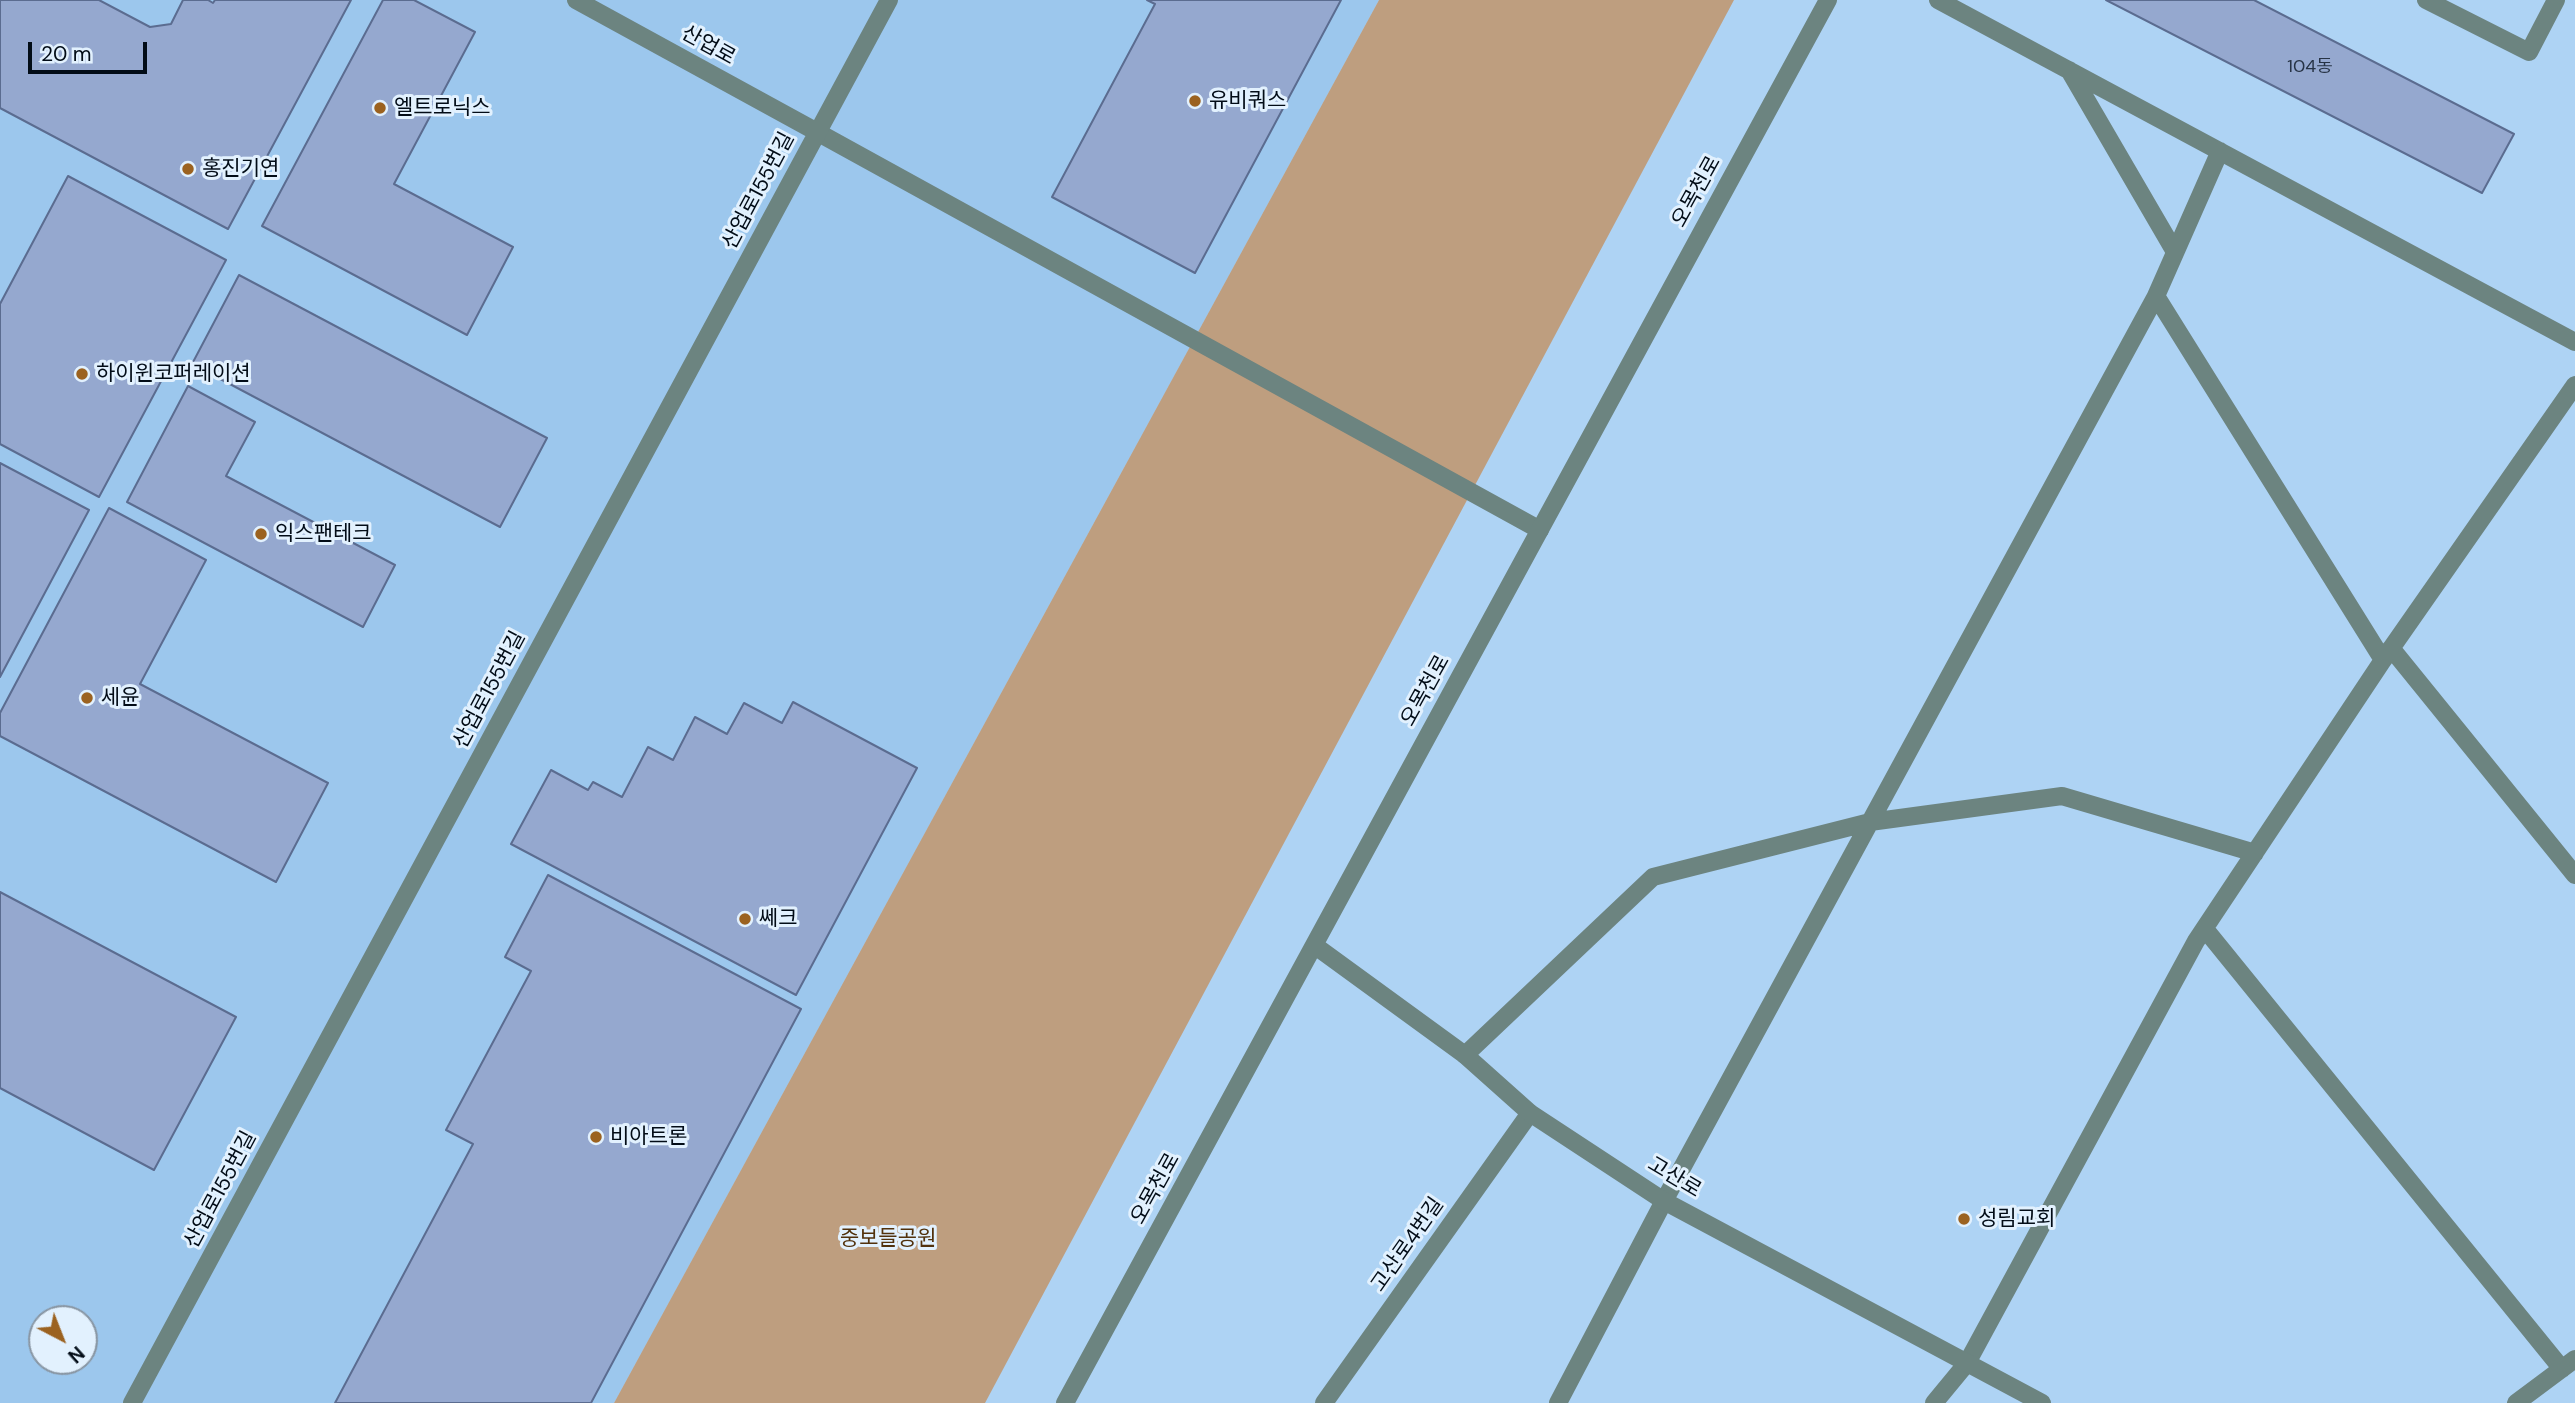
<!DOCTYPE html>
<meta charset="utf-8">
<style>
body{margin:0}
#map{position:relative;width:2575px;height:1403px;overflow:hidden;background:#aed3f4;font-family:"DM Sans",sans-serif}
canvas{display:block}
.north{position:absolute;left:28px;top:1305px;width:70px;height:70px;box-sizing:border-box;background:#e2f1fe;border:2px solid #8895a2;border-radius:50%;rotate:138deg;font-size:19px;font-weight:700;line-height:28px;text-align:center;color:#020c17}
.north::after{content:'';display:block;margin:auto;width:24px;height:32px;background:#9b6220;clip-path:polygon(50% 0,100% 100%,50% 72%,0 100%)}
.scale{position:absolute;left:28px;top:42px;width:119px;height:32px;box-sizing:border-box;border:4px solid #020c17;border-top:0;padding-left:9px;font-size:21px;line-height:24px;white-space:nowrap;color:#020c17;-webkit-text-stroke:5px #e2f1fe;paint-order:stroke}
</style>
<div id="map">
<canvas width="2575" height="1403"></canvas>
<div class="north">N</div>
<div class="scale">20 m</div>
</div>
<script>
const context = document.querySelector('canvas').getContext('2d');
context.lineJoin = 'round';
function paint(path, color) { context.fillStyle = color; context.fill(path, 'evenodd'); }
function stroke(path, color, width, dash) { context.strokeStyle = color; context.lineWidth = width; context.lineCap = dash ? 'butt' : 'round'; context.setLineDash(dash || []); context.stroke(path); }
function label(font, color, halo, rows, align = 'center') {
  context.font = font + ' "DM Sans","Noto Sans KR",sans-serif'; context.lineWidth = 6; context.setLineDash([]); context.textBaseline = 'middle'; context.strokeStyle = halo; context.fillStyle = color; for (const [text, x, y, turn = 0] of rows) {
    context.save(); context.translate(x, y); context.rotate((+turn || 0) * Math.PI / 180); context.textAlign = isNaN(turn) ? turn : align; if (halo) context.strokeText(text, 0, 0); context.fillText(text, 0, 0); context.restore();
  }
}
const built = new Path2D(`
 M0,0H1379L614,1403H0ZM42,1319H84V1361H42Z`);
const green = new Path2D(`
 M1379,0H1734L985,1403H614Z`);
const building = new Path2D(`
 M0,0H99L150,27L171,24L183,0H208L213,3L215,0H351L228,229L0,108Z
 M383,0H414L475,32L394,184L513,247L467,335L262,226Z
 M1147,0H1341L1195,273L1052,197L1155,4Z
 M2106,0H2254L2514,134L2482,193Z
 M68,176L226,260L99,497L0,444V304Z
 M239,275L547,438L500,527L192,364Z
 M188,386L255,422L226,476L395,565L363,627L127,502Z
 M0,463L89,510L0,677Z
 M109,508L206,560L140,684L328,783L276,882L0,736V713Z
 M793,702L917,768L796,995L511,844L551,770L588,790L593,782L622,797L648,747L673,760L695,717L727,734L744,703L782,723Z
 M548,875L801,1009L591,1403H335L473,1144L446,1130L531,971L505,957Z
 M0,892L236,1017L154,1170L0,1088Z`);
const pedestrian = new Path2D(`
 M817,132L1540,530`);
const minor = new Path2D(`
 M576,0L817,132
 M1938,0L2575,342
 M2426,0L2529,52L2556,0
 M2069,70L2175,252
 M2220,151L2156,296L2383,660L2575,385
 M2391,648L2575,875
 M2205,929L2562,1369
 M1465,1055L1653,877L1870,822L2062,796L2255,853
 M132,1403L889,0
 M1324,1403L1530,1113
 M1558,1403L1664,1201L2156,296
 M1934,1403L1967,1363L2196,941L2383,660
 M2516,1403L2575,1359`);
const tertiary = new Path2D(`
 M1314,945L1465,1055L1530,1113L1664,1201L2042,1403
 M1065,1403L1828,0`);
const markers = [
 [1195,101,7,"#9b6220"],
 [380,108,7,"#9b6220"],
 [188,169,7,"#9b6220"],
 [82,374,7,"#9b6220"],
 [261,534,7,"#9b6220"],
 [87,698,7,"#9b6220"],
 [745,919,7,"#9b6220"],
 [596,1137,7,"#9b6220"],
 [1964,1219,7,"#9b6220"]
];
const numberNames = [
 ["104동",2310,67]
];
const streetNames = [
 ["산업로",708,46,29],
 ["산업로155번길",759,191,-62],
 ["오목천로",1697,192,-61],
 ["산업로155번길",490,690,-62],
 ["오목천로",1426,691,-61],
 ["고산로",1674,1178,31],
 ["오목천로",1156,1189,-61],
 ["산업로155번길",221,1190,-62],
 ["고산로4번길",1408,1245,-55]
];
const poiNames = [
 ["유비쿼스",1209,101],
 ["엘트로닉스",394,108],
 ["홍진기연",202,169],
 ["하이윈코퍼레이션",96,374],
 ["익스팬테크",275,534],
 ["세윤",101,698],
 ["쎄크",759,919],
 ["비아트론",610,1137],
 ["성림교회",1978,1219]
];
const parkNames = [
 ["중보들공원",888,1239]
];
paint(built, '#9cc7ed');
paint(green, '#be9e7f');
paint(building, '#95a8cf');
stroke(building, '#5b6c90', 2);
stroke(pedestrian, '#6c8480', 18);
stroke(minor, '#6c8480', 18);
stroke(tertiary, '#6c8480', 18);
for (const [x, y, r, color] of markers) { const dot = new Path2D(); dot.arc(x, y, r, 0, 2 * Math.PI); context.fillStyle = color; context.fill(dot); stroke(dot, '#e2f1fe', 2.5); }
label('18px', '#273345', null, numberNames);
label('21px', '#020c17', '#e2f1fe', streetNames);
label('21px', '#020c17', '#e2f1fe', poiNames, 'left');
label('21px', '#51310c', '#e2f1fe', parkNames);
</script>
